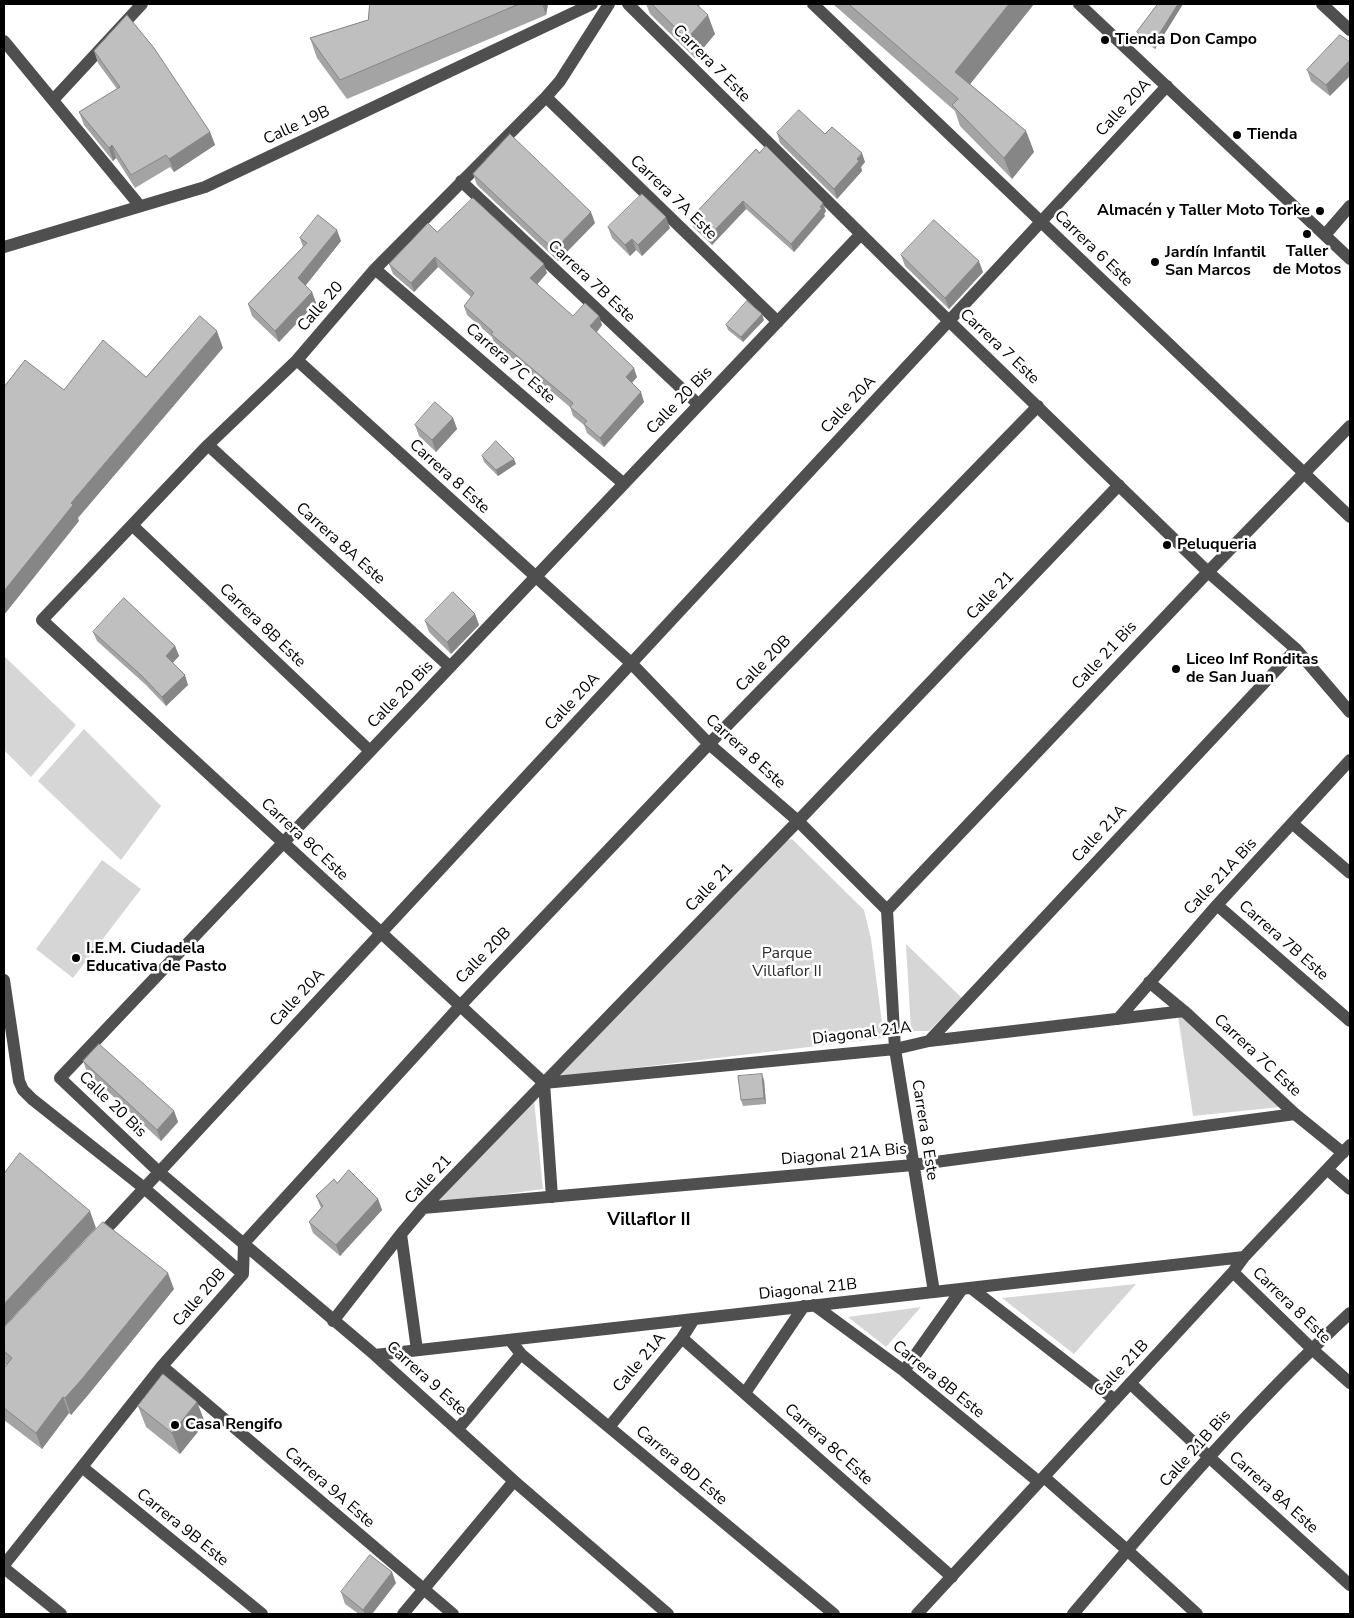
<!DOCTYPE html>
<meta charset="utf-8">
<style>
body{margin:0}
#map{position:relative;width:1354px;height:1618px;overflow:hidden;background:#fff;font-family:"Nunito Sans",sans-serif}
canvas{display:block}
.frame{position:absolute;inset:0;border:5px solid #000;pointer-events:none}
</style>
<div id="map">
<canvas width="1354" height="1618"></canvas>
<div class="frame"></div>
</div>
<script>
const context = document.querySelector('canvas').getContext('2d');
context.lineJoin = 'round';
function paint(path, color) { context.fillStyle = color; context.fill(path, 'evenodd'); }
function stroke(path, color, width, dash) { context.strokeStyle = color; context.lineWidth = width; context.lineCap = dash ? 'butt' : 'round'; context.setLineDash(dash || []); context.stroke(path); }
function label(font, color, halo, rows, align = 'center') {
  context.font = font + ' "Nunito Sans",sans-serif'; context.lineWidth = 5; context.setLineDash([]); context.textBaseline = 'middle'; context.strokeStyle = halo; context.fillStyle = color; for (const [text, x, y, turn = 0] of rows) {
    context.save(); context.translate(x, y); context.rotate((+turn || 0) * Math.PI / 180); context.textAlign = isNaN(turn) ? turn : align; if (halo) context.strokeText(text, 0, 0); context.fillText(text, 0, 0); context.restore();
  }
}
const green = new Path2D(`
 M4,656L76,725L31,777L4,750Z
 M84,729L161,806L121,860L38,781Z
 M792,839L864,910L871,939L884,1038L558,1077L784,841Z
 M102,860L141,889L73,978L36,949Z
 M906,944L962,998L929,1031H911Z
 M1184,1015L1280,1107L1193,1116L1178,1016Z
 M534,1100L543,1189L431,1204Z
 M1136,1284L1074,1354L1002,1298Z
 M921,1307L886,1347L848,1317Z`);
const minor = new Path2D(`
 M628,4L949,321L1208,572L1296,649L1350,712
 M813,4L1350,517
 M1079,4L1350,259
 M1322,4L1350,30
 M4,41L140,206
 M546,97L778,322
 M53,100L142,4
 M461,181L699,405
 M1325,235L1350,206
 M4,247L205,187L592,4
 M375,269L624,484
 M297,360L631,663L709,744L798,821L887,910L895,1049L934,1292
 M208,445L450,667
 M132,525L370,751
 M1293,824L1350,873
 M1217,905L1350,1021
 M887,910L1208,572L1350,426
 M4,980L19,1081L23,1090L32,1099L144,1188L243,1274
 M1149,982L1184,1011L1295,1114L1343,1153
 M1118,1019L1217,905L1350,760
 M929,1041L1296,649
 M544,1083L42,620L208,445L297,360L375,269L546,97L560,81L609,4
 M544,1083L895,1049L929,1041L1184,1011
 M544,1083L552,1197
 M1328,1170L1350,1189
 M423,1208L913,1165L1295,1114
 M401,1234L417,1350
 M97,1239L1167,86
 M1233,1272L1312,1349L1350,1383
 M971,1288L1115,1400
 M814,1305L904,1371L1039,1482
 M333,1321L401,1234L423,1208L798,821L1119,485
 M682,1338L952,1577
 M510,1340L521,1354L834,1614
 M375,1355L1244,1257
 M162,1366L453,1614
 M904,1371L962,1289
 M1130,1383L1209,1457L1350,1585
 M745,1393L804,1306
 M609,1427L682,1338L694,1319
 M458,1429L521,1354
 M82,1467L262,1614
 M1044,1477L1127,1550L1197,1614
 M4,1565L162,1366L243,1274L244,1243L460,1006L709,744L1038,406
 M4,1568L61,1614
 M403,1614L514,1481
 M668,1614L514,1481L375,1355L159,1172L60,1078L860,235
 M917,1614L1233,1272L1244,1257L1350,1145
 M1073,1614C1161,1510 1250,1406 1350,1313`);
const wall = new Path2D(`
 M370,4H548L546,15L347,99L317,58L310,38L368,20Z
 M646,4H701L699,6L715,34L695,58L650,14Z
 M833,4H1034L970,84L1026,131L1034,152L1012,179L960,126L955,111Z
 M1158,4H1183L1155,49L1139,38L1137,32Z
 M1340,35L1330,96L1311,81L1307,70Z
 M94,51L210,132L215,145L174,172L170,167L135,188L116,158L113,161L84,125L79,112L117,89L98,63Z
 M777,133L825,134L865,162L861,167L862,171L837,199L780,143Z
 M756,149L826,211L824,214L825,216L794,252L746,209L712,245L693,227L690,219Z
 M473,174L595,223L558,261L477,185Z
 M608,227L670,228L642,256L636,250L630,256L612,238Z
 M437,232L547,273L537,284L573,316H599L602,325L597,332L637,377L632,383L644,402L604,447L587,433L584,425L573,416L570,407L494,343L492,337L467,315L464,306L471,297L438,267L414,292L393,274L389,264Z
 M300,238L341,241L305,286L312,292L316,303L279,342L252,316L248,304L303,247Z
 M901,255L983,272L949,309L905,266Z
 M764,320L743,342L728,330L726,325Z
 M453,418L457,429L436,452L419,436L415,425Z
 M482,456L516,464L498,476L484,462Z
 M475,614L479,625L451,654L429,632L425,621Z
 M93,632L175,646L179,656L172,663L188,685L166,706L146,685L97,641Z
 M83,1061L174,1111L178,1122L161,1141L87,1072Z
 M764,1080L766,1104L743,1106L741,1100Z
 M337,1183L378,1199L382,1210L340,1256L313,1233L309,1222L321,1208L316,1196Z
 M174,1289L88,1395L71,1415L69,1413L42,1449L4,1420V1368L6,1365L4,1363V1328Z
 M197,1402L205,1423L180,1454L146,1427L138,1406Z
 M396,1583L372,1614H359L345,1604L341,1592Z`);
const shadedWall = new Path2D(`
 M542,4H548L546,15Z
 M1009,4H1034L963,93L955,72Z
 M1178,4H1183L1155,49L1153,44Z
 M708,15L715,34L695,58L687,39Z
 M1350,60V76L1330,96L1326,85Z
 M1026,131L1034,152L1012,179L1004,158Z
 M210,132L215,145L174,172L169,159Z
 M112,145L116,158L113,161L109,148Z
 M862,153L865,162L861,167L862,171L837,199L834,189Z
 M743,201L746,209L712,245L709,236Z
 M823,203L826,211L824,214L825,216L794,252L791,244Z
 M591,212L595,223L558,261L554,250Z
 M666,217L670,228L642,256L638,245Z
 M337,230L341,241L302,290L298,278Z
 M632,239L636,250L630,256L625,245Z
 M435,257L438,267L414,292L411,283Z
 M979,261L983,272L949,309L945,298Z
 M544,264L547,273L534,288L530,278Z
 M312,292L316,303L279,342L275,331Z
 M762,314L764,320L743,342L741,337Z
 M599,316L602,325L594,335L590,326Z
 M217,331L223,348L78,518L79,521L4,615V591L71,503Z
 M634,368L637,377L629,386L626,377Z
 M641,392L644,402L604,447L600,438Z
 M453,418L457,429L436,452L432,440Z
 M514,459L516,464L498,476L496,470Z
 M475,614L479,625L451,654L447,642Z
 M175,646L179,656L170,666L166,656Z
 M185,675L188,685L166,706L162,697Z
 M762,1074L764,1080L766,1104L764,1098Z
 M174,1111L178,1122L161,1141L157,1130Z
 M378,1199L382,1210L340,1256L336,1245Z
 M90,1211L96,1228L4,1327V1304Z
 M168,1273L174,1289L88,1395L71,1415L65,1398Z
 M63,1397L69,1413L42,1449L36,1433Z
 M197,1402L205,1423L180,1454L172,1433Z
 M392,1572L396,1583L372,1614H365L363,1610Z`);
const building = new Path2D(`
 M370,4H519L340,80L310,38L368,20Z
 M652,4H696L708,15L687,39Z
 M849,4H1009L955,72L1026,131L1004,158L952,105L958,99Z
 M1158,4H1178L1153,44L1137,32Z
 M127,15L154,48L210,132L169,159L166,155L131,175L112,145L109,148L79,112L120,87L94,51Z
 M1340,35L1350,42V60L1326,85L1307,70Z
 M799,110L825,134L832,127L862,153L857,159L859,161L834,189L777,133Z
 M510,134L591,212L554,250L473,174Z
 M766,146L823,203L820,207L822,208L791,244L743,201L709,236L690,219L756,149L759,153Z
 M642,194L666,217L638,245L632,239L625,245L608,227Z
 M473,198L544,264L530,278L573,316L585,303L599,316L590,326L634,368L626,377L641,392L600,438L584,424L587,421L570,407L573,403L491,334L493,332L464,306L474,293L435,257L411,283L389,264L428,223L437,232Z
 M318,215L337,230L298,278L312,292L275,331L248,304L307,243L300,238Z
 M934,220L979,261L945,298L901,255Z
 M747,301L762,314L741,337L726,325Z
 M200,316L217,331L71,503L73,505L4,591V387L25,360L64,390L103,340L146,377Z
 M435,402L453,418L432,440L415,425Z
 M496,441L514,459L496,470L482,456Z
 M453,592L475,614L447,642L425,621Z
 M124,598L175,646L166,656L185,675L162,697L142,676L93,632Z
 M99,1044L174,1111L157,1130L83,1061Z
 M762,1074L764,1098L741,1100L738,1076Z
 M20,1153L90,1211L4,1304V1174Z
 M349,1170L378,1199L336,1245L309,1222L323,1206L316,1196L334,1179L337,1183Z
 M103,1222L168,1273L82,1379L65,1398L63,1397L36,1433L4,1408V1368L12,1358L4,1351V1328Z
 M163,1374L197,1402L172,1433L138,1406Z
 M370,1555L392,1572L363,1610L341,1592Z`);
const markers = [
 [1105,40,5,"#000"],
 [1237,135,5,"#000"],
 [1320,211,5,"#000"],
 [1307,234,5,"#000"],
 [1155,262,5,"#000"],
 [1167,545,5,"#000"],
 [1176,669,5,"#000"],
 [76,958,5,"#000"],
 [175,1425,5,"#000"]
];
const poiNames = [
 ["Tienda Don Campo",1115,40],
 ["Tienda",1247,135],
 ["Almacén y Taller Moto Torke",1310,211,"right"],
 ["Taller",1307,252,"center"],
 ["de Motos",1307,270,"center"],
 ["Jardín Infantil",1165,253],
 ["San Marcos",1165,271],
 ["Peluqueria",1177,545],
 ["Liceo Inf Ronditas",1186,660],
 ["de San Juan",1186,678],
 ["I.E.M. Ciudadela",86,949],
 ["Educativa de Pasto",86,967],
 ["Casa Rengifo",185,1425]
];
const streetNames = [
 ["Carrera 7 Este",711,64,45],
 ["Calle 20A",1124,108,-47],
 ["Calle 19B",297,126,-25],
 ["Carrera 7A Este",673,198,44],
 ["Carrera 6 Este",1093,249,44],
 ["Carrera 7B Este",591,282,43],
 ["Calle 20",321,307,-49],
 ["Carrera 7 Este",999,347,43],
 ["Carrera 7C Este",510,364,41],
 ["Calle 20 Bis",680,401,-46],
 ["Calle 20A",849,405,-47],
 ["Carrera 8 Este",449,477,42],
 ["Carrera 8A Este",340,544,42],
 ["Calle 21",991,596,-46],
 ["Carrera 8B Este",262,626,44],
 ["Calle 21 Bis",1105,656,-47],
 ["Calle 20B",764,664,-46],
 ["Calle 20 Bis",401,695,-46],
 ["Calle 20A",573,702,-47],
 ["Carrera 8 Este",745,752,42],
 ["Calle 21A",1100,834,-47],
 ["Carrera 8C Este",304,840,43],
 ["Calle 21A Bis",1221,877,-47],
 ["Calle 21",710,888,-46],
 ["Carrera 7B Este",1283,941,41],
 ["Calle 20B",484,956,-46],
 ["Calle 20A",298,998,-47],
 ["Diagonal 21A",862,1034,-7],
 ["Carrera 7C Este",1257,1056,43],
 ["Calle 20 Bis",112,1105,44],
 ["Carrera 8 Este",924,1130,81],
 ["Diagonal 21A Bis",844,1155,-5],
 ["Calle 21",429,1180,-47],
 ["Diagonal 21B",808,1290,-6],
 ["Calle 20B",200,1298,-49],
 ["Carrera 8 Este",1291,1306,44],
 ["Calle 21A",640,1363,-50],
 ["Calle 21B",1122,1369,-47],
 ["Carrera 9 Este",426,1379,42],
 ["Carrera 8B Este",938,1380,39],
 ["Carrera 8C Este",828,1445,42],
 ["Calle 21B Bis",1196,1449,-48],
 ["Carrera 8D Este",681,1466,40],
 ["Carrera 9A Este",329,1488,41],
 ["Carrera 8A Este",1273,1493,42],
 ["Carrera 9B Este",182,1528,39]
];
const parkNames = [
 ["Parque",787,954],
 ["Villaflor II",787,972]
];
const neighbourhoodNames = [
 ["Villaflor II",649,1221]
];
paint(green, '#d6d6d6');
stroke(minor, '#4f4f4f', 12);
paint(wall, '#a4a4a4');
paint(shadedWall, '#868686');
paint(building, '#bfbfbf');
stroke(building, '#868686', 1);
for (const [x, y, r, color] of markers) { const dot = new Path2D(); dot.arc(x, y, r, 0, 2 * Math.PI); context.fillStyle = color; context.fill(dot); stroke(dot, '#fff', 2); }
label('bold 16px', '#000', '#fff', poiNames, 'left');
label('16px', '#000', '#fff', streetNames);
label('16px', '#2d2d2d', '#fff', parkNames);
label('bold 18px', '#000', '#fff', neighbourhoodNames);
</script>
